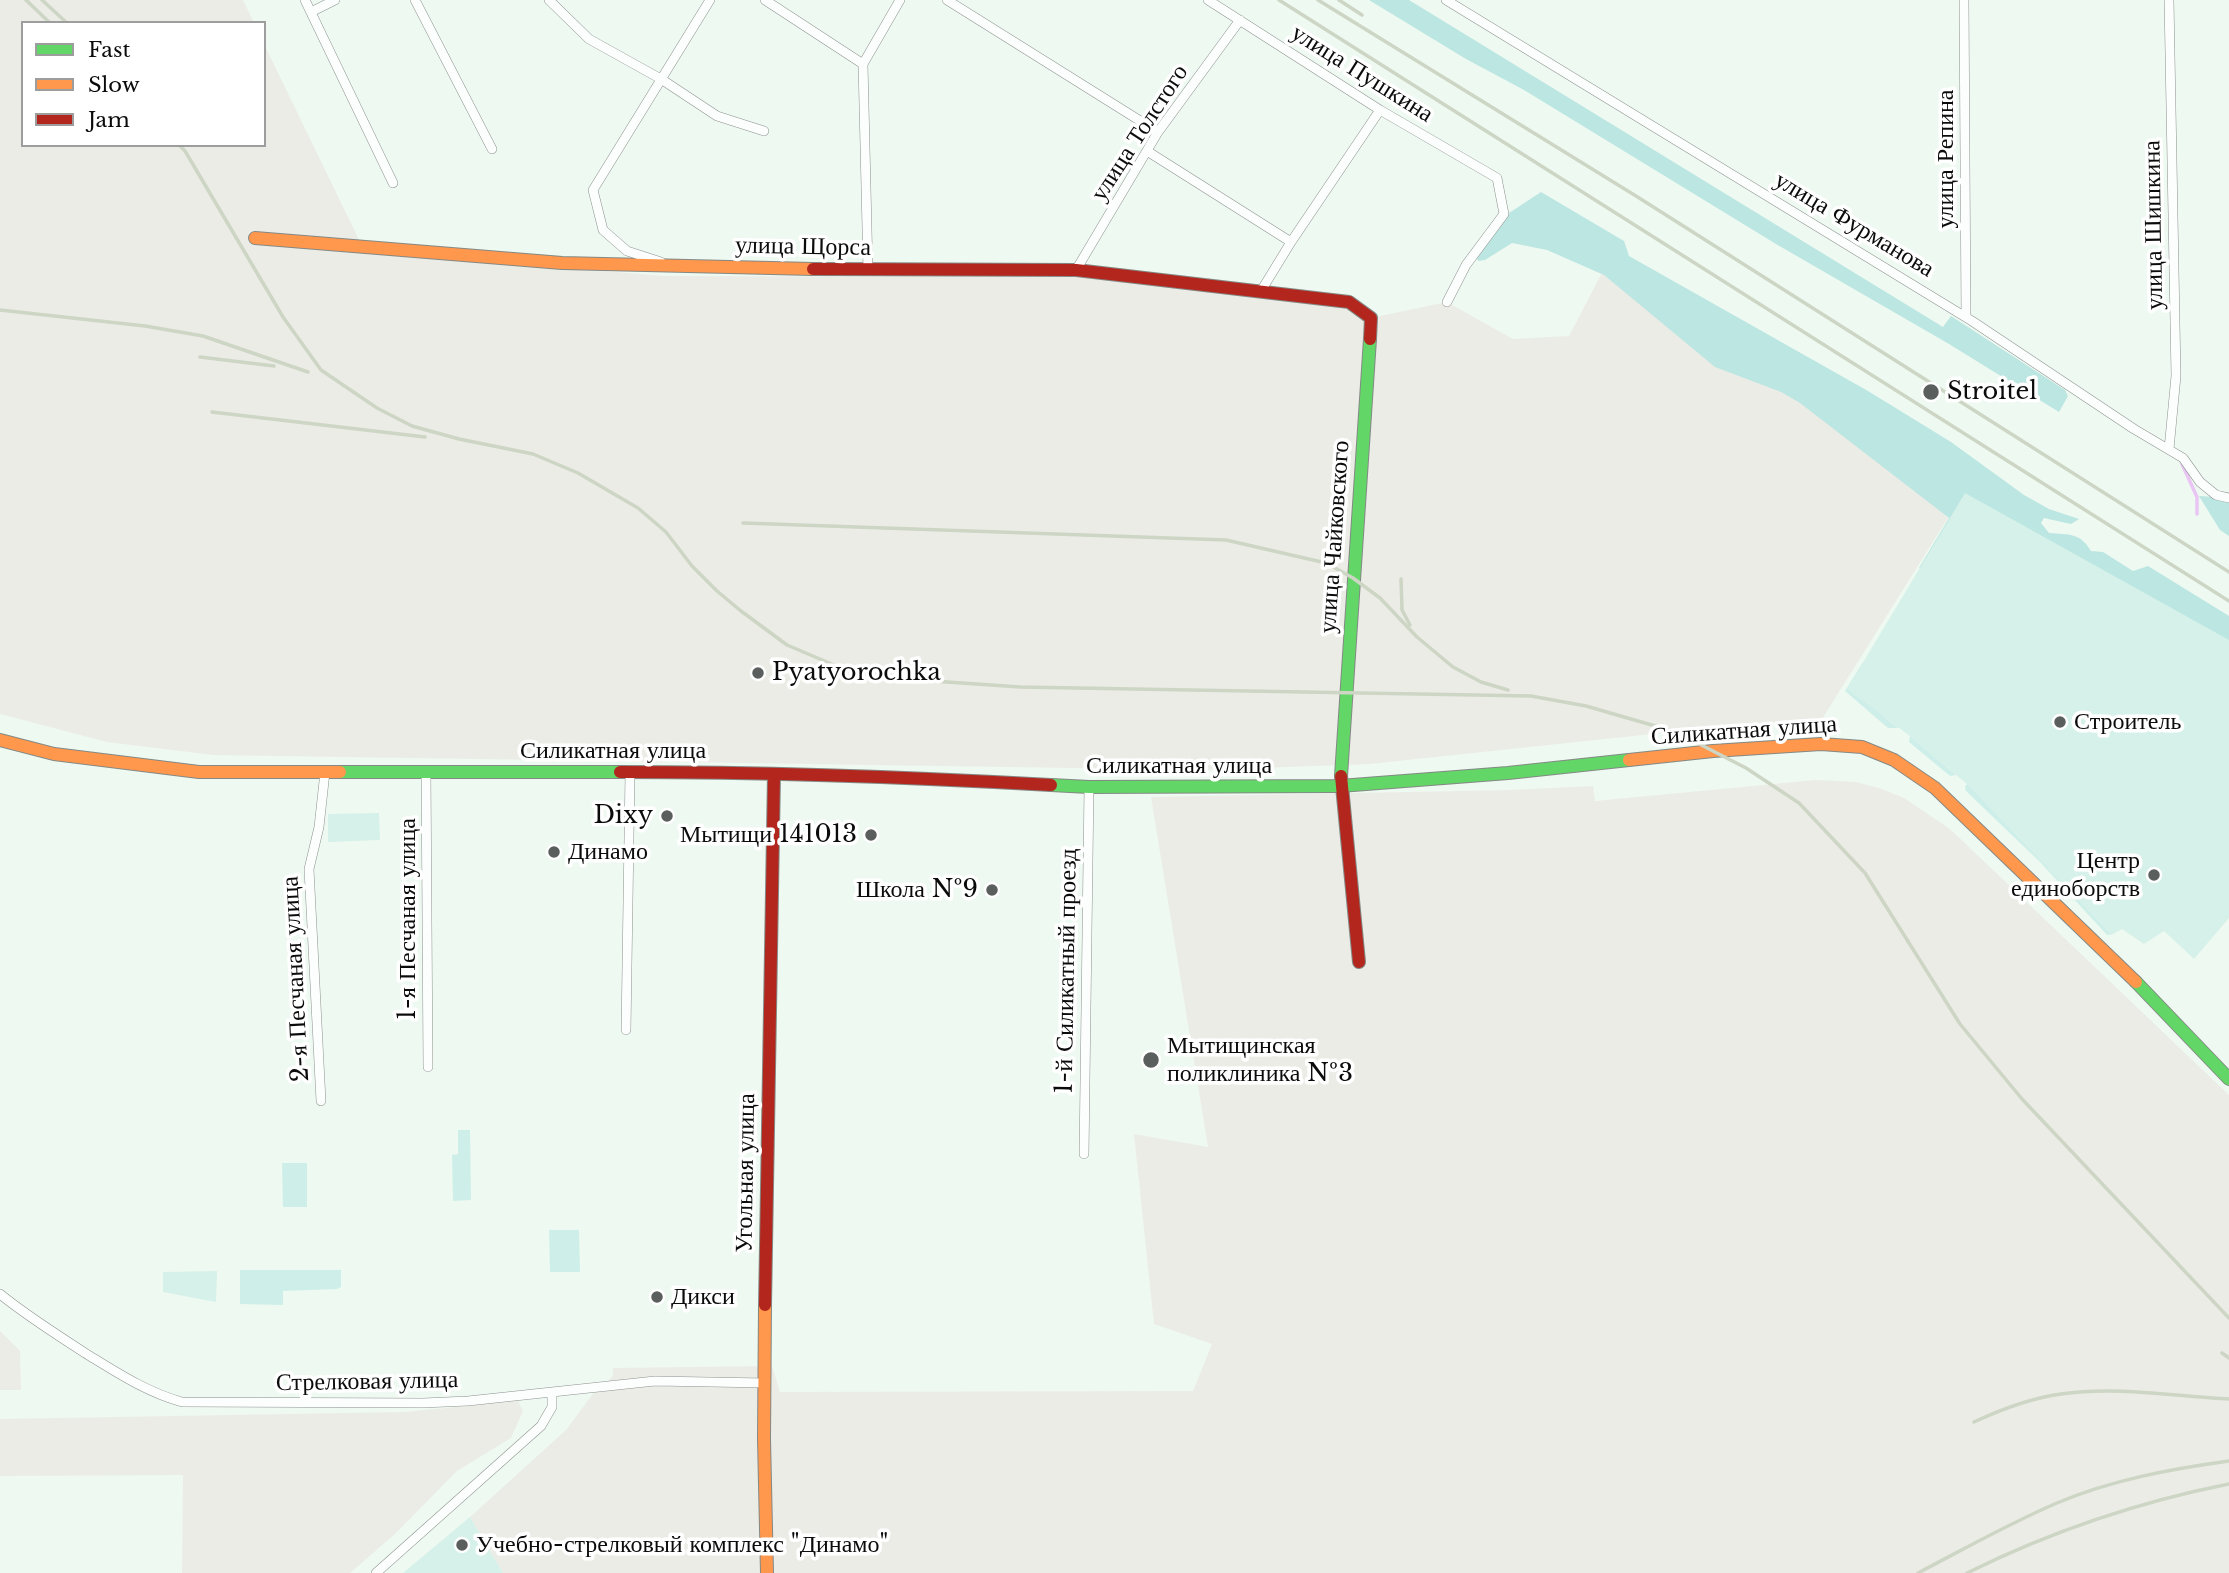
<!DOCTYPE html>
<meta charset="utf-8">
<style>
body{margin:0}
#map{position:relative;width:2229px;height:1573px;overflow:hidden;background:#eef9f1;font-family:"Libre Baskerville",serif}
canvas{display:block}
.legend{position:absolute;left:21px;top:21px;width:245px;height:126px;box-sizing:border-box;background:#fff;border:2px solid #9d9d9d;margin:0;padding:9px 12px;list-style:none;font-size:21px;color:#0b0b0b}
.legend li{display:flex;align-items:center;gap:14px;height:35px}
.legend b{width:35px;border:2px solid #9d9d9d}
</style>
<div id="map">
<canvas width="2229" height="1573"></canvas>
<ul class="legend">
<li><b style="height:9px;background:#63d668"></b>Fast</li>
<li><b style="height:9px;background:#ff974d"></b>Slow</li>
<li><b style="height:9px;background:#b3261e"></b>Jam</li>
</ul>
</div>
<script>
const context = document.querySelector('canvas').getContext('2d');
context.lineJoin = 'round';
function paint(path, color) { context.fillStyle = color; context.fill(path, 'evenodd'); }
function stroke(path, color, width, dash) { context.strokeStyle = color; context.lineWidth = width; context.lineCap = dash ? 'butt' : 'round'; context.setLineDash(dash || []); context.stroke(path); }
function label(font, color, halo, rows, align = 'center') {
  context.font = font + ' "Libre Baskerville",serif'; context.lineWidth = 7; context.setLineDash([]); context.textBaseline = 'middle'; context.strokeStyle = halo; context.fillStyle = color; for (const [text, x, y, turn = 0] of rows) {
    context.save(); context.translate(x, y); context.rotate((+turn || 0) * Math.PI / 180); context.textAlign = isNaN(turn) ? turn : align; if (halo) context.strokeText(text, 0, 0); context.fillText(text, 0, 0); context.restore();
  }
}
const industrial = new Path2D(`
 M0,0H243L254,23H23V145H264V44L365,252L665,276L1082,277L1345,308L1361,320L1447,302L1513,339L1569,336L1605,267L1827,399L1948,518L1822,719L1727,726L1370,764L1204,770L213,755L107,742L0,714Z
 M1816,780L1856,782L1882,789L1904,798L1950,829L2229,1095V1573H503L470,1517L566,1430L592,1395L613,1376V1368L772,1366L780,1392L1193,1391L1212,1344L1154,1324L1134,1134L1208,1147L1151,797L1511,790L1593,786L1595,801Z
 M0,1331L20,1351L21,1390H0Z
 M518,1401L523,1411L511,1438L457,1471L395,1534L350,1573H182L183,1475L0,1476V1419L404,1412Z`);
const green = new Path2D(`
 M1863,662L1883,716L1899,728H1888L1845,691Z
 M1910,736L1956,775L1950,776L1909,742Z
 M1967,784L2047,848L2114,934L2107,935L2040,862L1966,791L1965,787Z
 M458,1130H470L471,1200L453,1201L452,1155L458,1154Z
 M282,1163H307V1207H283Z
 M549,1230H579L580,1272H550Z
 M240,1270H341V1287L337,1289L283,1291V1305L240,1304Z`);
const forest = new Path2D(`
 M1369,0H1409L1943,327L1951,316L2065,390L2068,396L2059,412L1949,344L1776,244L1524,90L1466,59Z
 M1541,192L1624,241L1629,256L1868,391L1951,442L2024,495L2049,509L2079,519L2071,524L2044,518L2041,523L2049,533C2069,535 2080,532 2091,551L2103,552L2133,571L2148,566L2229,616V654L1919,568L1949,518L1800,403L1781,392L1715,367L1604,275L1547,250L1512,243L1485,260L1478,261L1476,255L1506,215Z
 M2199,496L2229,498V536L2220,530Z`);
const pitch = new Path2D(`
 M1965,493L2229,640V918L2194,959L2164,931L2144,944L2122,929L2111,935L1967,784L1906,733L1847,689Z
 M379,813L380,840L328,842V814Z
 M217,1271L216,1302L163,1292V1272Z
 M470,1517L503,1573H403Z`);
const stream = new Path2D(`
 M2182,464L2197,497V514`);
const street = new Path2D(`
 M305,0L393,183
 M415,0L492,149
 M549,0L589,39L661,79L717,116L764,131
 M765,0L863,64
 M947,0L1158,132
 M1208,0L1380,110L1497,178L1504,214L1466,265L1447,302
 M1446,0L1972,321L2134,429L2183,458L2200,482L2216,495L2229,498
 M1964,0L1966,317
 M311,12L335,0
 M1147,151L1291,242
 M661,262L627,251L603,230L593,190L710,0
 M868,270L863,64L900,0
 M1076,270L1158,132L1240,20
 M1261,291L1291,242L1380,110
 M2169,449L2176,376L2169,0
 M426,771L428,1067
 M626,1030L630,773
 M321,1101L309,869L319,827L325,772
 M1084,1154L1089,787
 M0,1294C27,1316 56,1334 85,1353C116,1372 146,1392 182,1402L423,1403L468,1401L655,1381L765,1383
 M376,1573L541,1426L552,1407V1393`);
const fast = new Path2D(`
 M340,772H620
 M1341,776L1370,339
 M1051,785L1089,787L1340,786L1508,773L1629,760
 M2136,982L2229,1079`);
const slow = new Path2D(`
 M255,238L562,263L813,269
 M0,740L54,754L199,772H340
 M1629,760L1713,751L1821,744L1862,747L1894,760L1935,788L2136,982
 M765,1305L764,1439L767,1573`);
const jam = new Path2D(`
 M813,269L1076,270L1349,302L1371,318L1370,339
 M620,772C764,772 907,777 1051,785
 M1341,776L1359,962
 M765,1305L774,774`);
const rail = new Path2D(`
 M26,0L50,23
 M42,0L67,23
 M1279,0L2229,601
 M1318,0L1636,196L2229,572
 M1339,0L1362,15
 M179,145L185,151L283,317L321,370L377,408L412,426L459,439L533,454L578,473L638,508L666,532L692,566L717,591L741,611L787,645L834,665L874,677L1020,687L1531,696L1586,706L1676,732L1746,768L1799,803L1865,873L1960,1024L2022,1099L2229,1318
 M0,310L145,326L203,336L308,372
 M200,357L274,366
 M212,412L425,437
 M743,523L1226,540L1326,563L1353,578L1380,598L1417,637L1453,667L1481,682L1508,690
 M1401,579L1402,610L1410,625
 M2222,1353L2229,1358
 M1974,1422C2002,1409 2031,1398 2061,1394C2116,1386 2174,1396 2229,1399
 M1918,1573C1964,1549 2010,1523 2057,1503C2111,1480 2171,1469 2229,1461
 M1967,1573C2050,1532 2138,1502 2229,1484`);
const markers = [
 [1931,392,9,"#5a5e5c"],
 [758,673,7,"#5a5e5c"],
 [2060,722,7,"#5a5e5c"],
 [667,816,7,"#5a5e5c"],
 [871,835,7,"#5a5e5c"],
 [554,852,7,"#5a5e5c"],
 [2154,875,7,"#5a5e5c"],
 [992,890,7,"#5a5e5c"],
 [1151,1060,9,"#5a5e5c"],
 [657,1297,7,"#5a5e5c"],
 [462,1545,7,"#5a5e5c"]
];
const streetNames = [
 ["улица Пушкина",1362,74,32],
 ["улица Толстого",1140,133,-57],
 ["улица Репина",1946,159,-90],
 ["улица Фурманова",1854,225,31],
 ["улица Шишкина",2154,225,-91],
 ["улица Щорса",803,247,1],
 ["улица Чайковского",1335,537,-86],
 ["Силикатная улица",1744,731,-4],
 ["Силикатная улица",613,751],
 ["Силикатная улица",1179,766],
 ["1-я Песчаная улица",408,919,-90],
 ["1-й Силикатный проезд",1067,971,-89],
 ["2-я Песчаная улица",296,979,-93],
 ["Угольная улица",746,1173,-89],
 ["Стрелковая улица",367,1382,-1]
];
const poiNames = [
 ["Stroitel",1947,392],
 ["Pyatyorochka",772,673],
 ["Строитель",2074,722],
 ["Dixy",653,816,"right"],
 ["Мытищи 141013",857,835,"right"],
 ["Динамо",568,852],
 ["Центр",2140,861,"right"],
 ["единоборств",2140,889,"right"],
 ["Школа №9",978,890,"right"],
 ["Мытищинская",1167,1046],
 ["поликлиника №3",1167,1074],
 ["Дикси",671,1297],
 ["Учебно-стрелковый комплекс \"Динамо\"",476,1545]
];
paint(industrial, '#ecece7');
paint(green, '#ceefe9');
paint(forest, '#bce6e2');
paint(pitch, '#d6f1e9');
stroke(stream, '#e9c5f3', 3.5);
stroke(street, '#8d928f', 10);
stroke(fast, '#848985', 14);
stroke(slow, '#848985', 14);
stroke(jam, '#848985', 14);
stroke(street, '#fcfefd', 9);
stroke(fast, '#63d668', 12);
stroke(slow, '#ff974d', 12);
stroke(jam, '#b3261e', 12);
stroke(rail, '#cdd5c4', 3.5);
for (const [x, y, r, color] of markers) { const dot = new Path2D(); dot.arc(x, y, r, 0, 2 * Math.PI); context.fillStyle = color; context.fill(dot); stroke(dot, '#fff', 2.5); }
label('24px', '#0b0b0b', '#fff', streetNames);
label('24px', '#0b0b0b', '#fff', poiNames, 'left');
</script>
